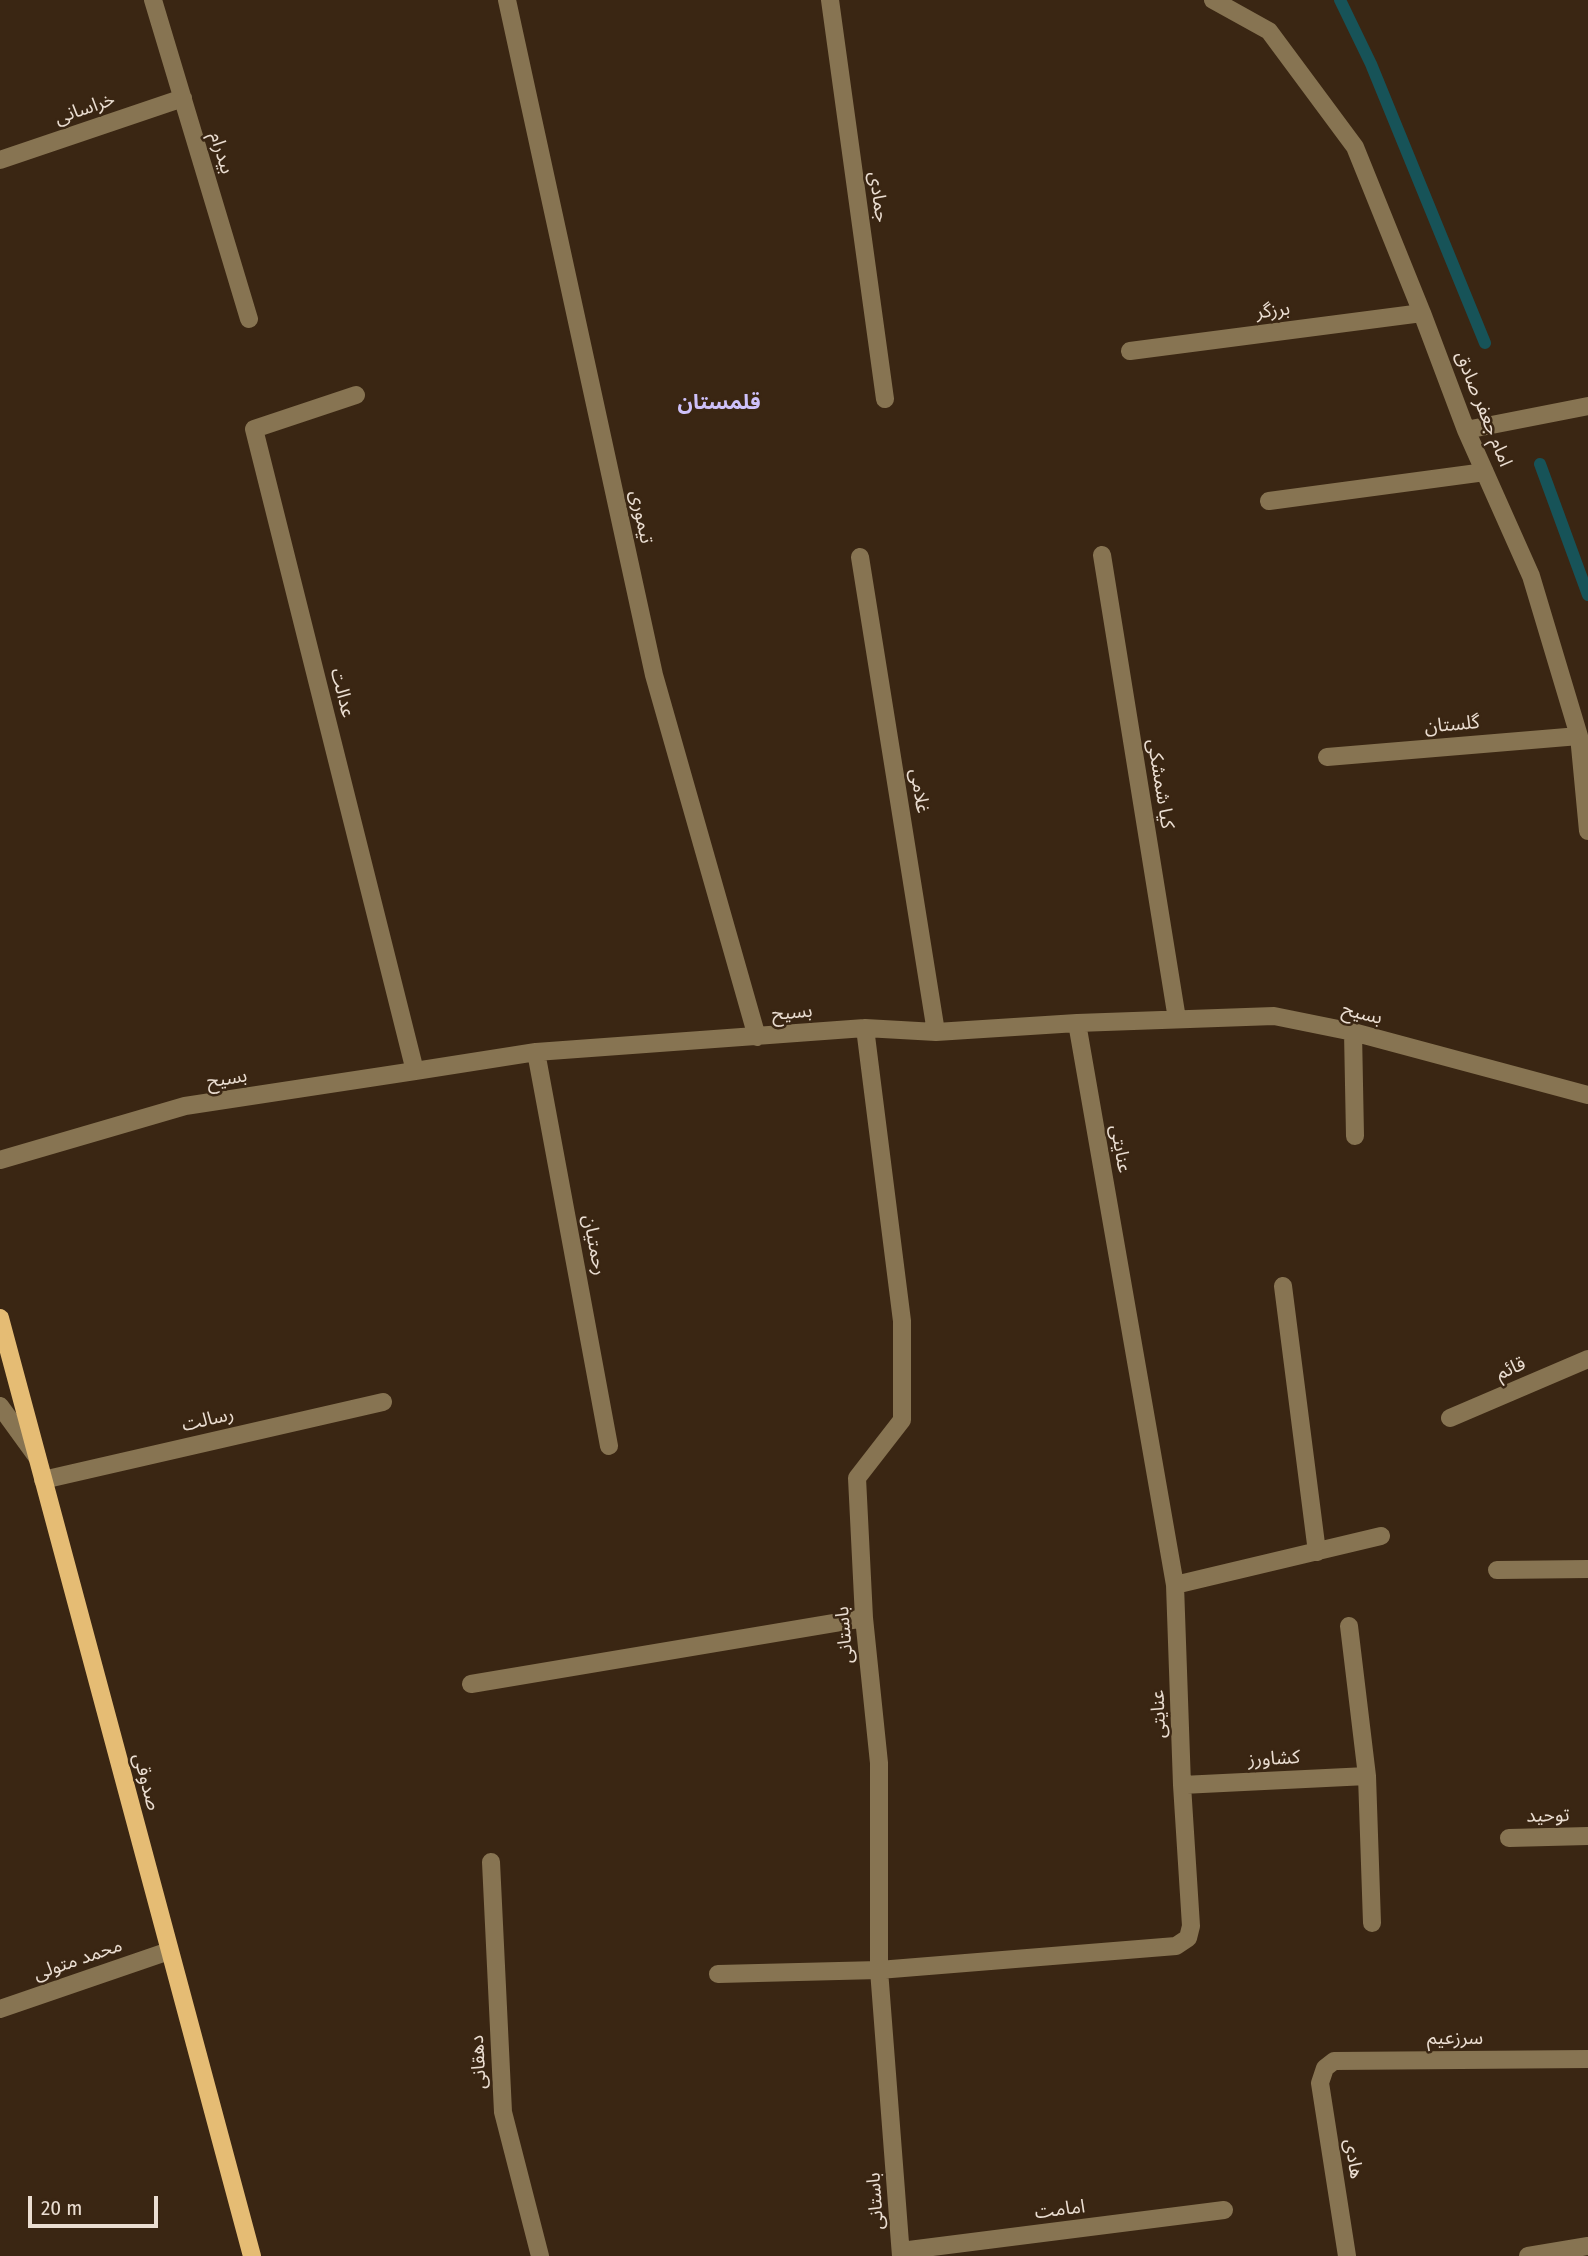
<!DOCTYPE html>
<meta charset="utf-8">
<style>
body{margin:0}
#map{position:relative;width:1588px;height:2256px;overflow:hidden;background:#3a2613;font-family:"Fira Sans Condensed",sans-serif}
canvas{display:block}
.scale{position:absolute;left:28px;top:2196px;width:130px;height:32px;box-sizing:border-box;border:4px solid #ebded2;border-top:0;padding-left:9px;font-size:21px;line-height:24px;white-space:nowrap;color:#ebded2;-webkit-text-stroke:5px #3a2613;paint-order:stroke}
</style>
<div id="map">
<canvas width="1588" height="2256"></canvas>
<div class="scale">20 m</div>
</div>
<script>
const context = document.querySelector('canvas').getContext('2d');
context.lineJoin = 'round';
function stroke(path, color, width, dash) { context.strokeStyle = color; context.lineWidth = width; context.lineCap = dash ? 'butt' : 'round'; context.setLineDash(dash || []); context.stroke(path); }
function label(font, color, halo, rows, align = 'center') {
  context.font = font + ' "Fira Sans Condensed","Noto Sans Arabic",sans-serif'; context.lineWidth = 5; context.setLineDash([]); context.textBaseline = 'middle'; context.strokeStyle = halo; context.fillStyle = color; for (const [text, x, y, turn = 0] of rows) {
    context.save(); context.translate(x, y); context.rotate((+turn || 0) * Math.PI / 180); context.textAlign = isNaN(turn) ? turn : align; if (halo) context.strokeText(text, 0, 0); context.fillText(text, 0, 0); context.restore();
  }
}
const stream = new Path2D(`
 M1340,0L1371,64L1485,343
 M1540,464L1588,595`);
const minor = new Path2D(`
 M153,0L249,319
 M507,0L654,675L757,1037
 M830,0L885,399
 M1213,0L1269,31L1355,147L1422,313L1466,430L1531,576L1579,736L1588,831
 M0,160L183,98
 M1130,351L1422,313
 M356,395L254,429L415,1071
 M1466,430L1588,406
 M1269,501L1485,472
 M1102,555L1177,1019
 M860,557L936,1032
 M1327,757L1579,736
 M865,1028L902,1321V1420L857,1478L864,1618L879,1763V1970L901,2256
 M1353,1032L1355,1136
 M536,1052L609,1446
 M0,1160L185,1106L415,1071L536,1052L865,1028L936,1032L1077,1023L1274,1016L1353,1032L1588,1095
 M1283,1286L1317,1552
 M0,1406L37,1457
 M1450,1418L1588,1359
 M43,1480L383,1402
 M1497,1570L1588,1569
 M1175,1585L1381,1536
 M1349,1626L1367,1776L1372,1923
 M471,1684L864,1618
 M1182,1785L1367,1776
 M1509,1838L1588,1836
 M491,1862L503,2112L540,2256
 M718,1974L879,1970L1176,1946L1188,1938L1191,1926L1182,1785L1175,1585L1077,1023
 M0,2009L169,1951
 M901,2251L1224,2210
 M1347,2256L1320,2083L1325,2068L1334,2061L1588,2059
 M1528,2256L1588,2246`);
const major = new Path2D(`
 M0,1318L252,2256`);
const streetNames = [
 ["خراسانی",85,109,-19],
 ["بیدرام",221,153,73],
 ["جمادی",878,197,82],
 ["برزگر",1273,311,-7],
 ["امام جعفر صادق",1483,409,68],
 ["تیموری",641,517,78],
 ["عدالت",342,693,76],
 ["گلستان",1452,725,-5],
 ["کیا شمشکی",1160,784,81],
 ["غلامی",919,791,81],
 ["بسیح",792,1013,-5],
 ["بسیح",1362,1014,14],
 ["بسیح",227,1079,-9],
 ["عنایتی",1120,1149,80],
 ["رحمتیان",594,1245,79],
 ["قائم",1511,1369,-23],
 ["رسالت",208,1420,-13],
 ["باستانی",845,1635,-95],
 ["عنایتی",1159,1714,-92],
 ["کشاورز",1274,1759,-3],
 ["صدوقی",146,1782,75],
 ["توحید",1548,1816,-1],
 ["محمد متولی",78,1960,-19],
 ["سرزعیم",1455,2039],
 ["دهقانی",479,2062,-93],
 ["هادی",1353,2159,81],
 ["باستانی",876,2201,-94],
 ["امامت",1060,2210,-7]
];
const neighbourhoodNames = [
 ["قلمستان",719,403]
];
stroke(stream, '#175358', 12);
stroke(minor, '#877452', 18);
stroke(major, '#e5bc74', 18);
label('19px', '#ebded2', '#3a2613', streetNames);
label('bold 21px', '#cec1fa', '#3a2613', neighbourhoodNames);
</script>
